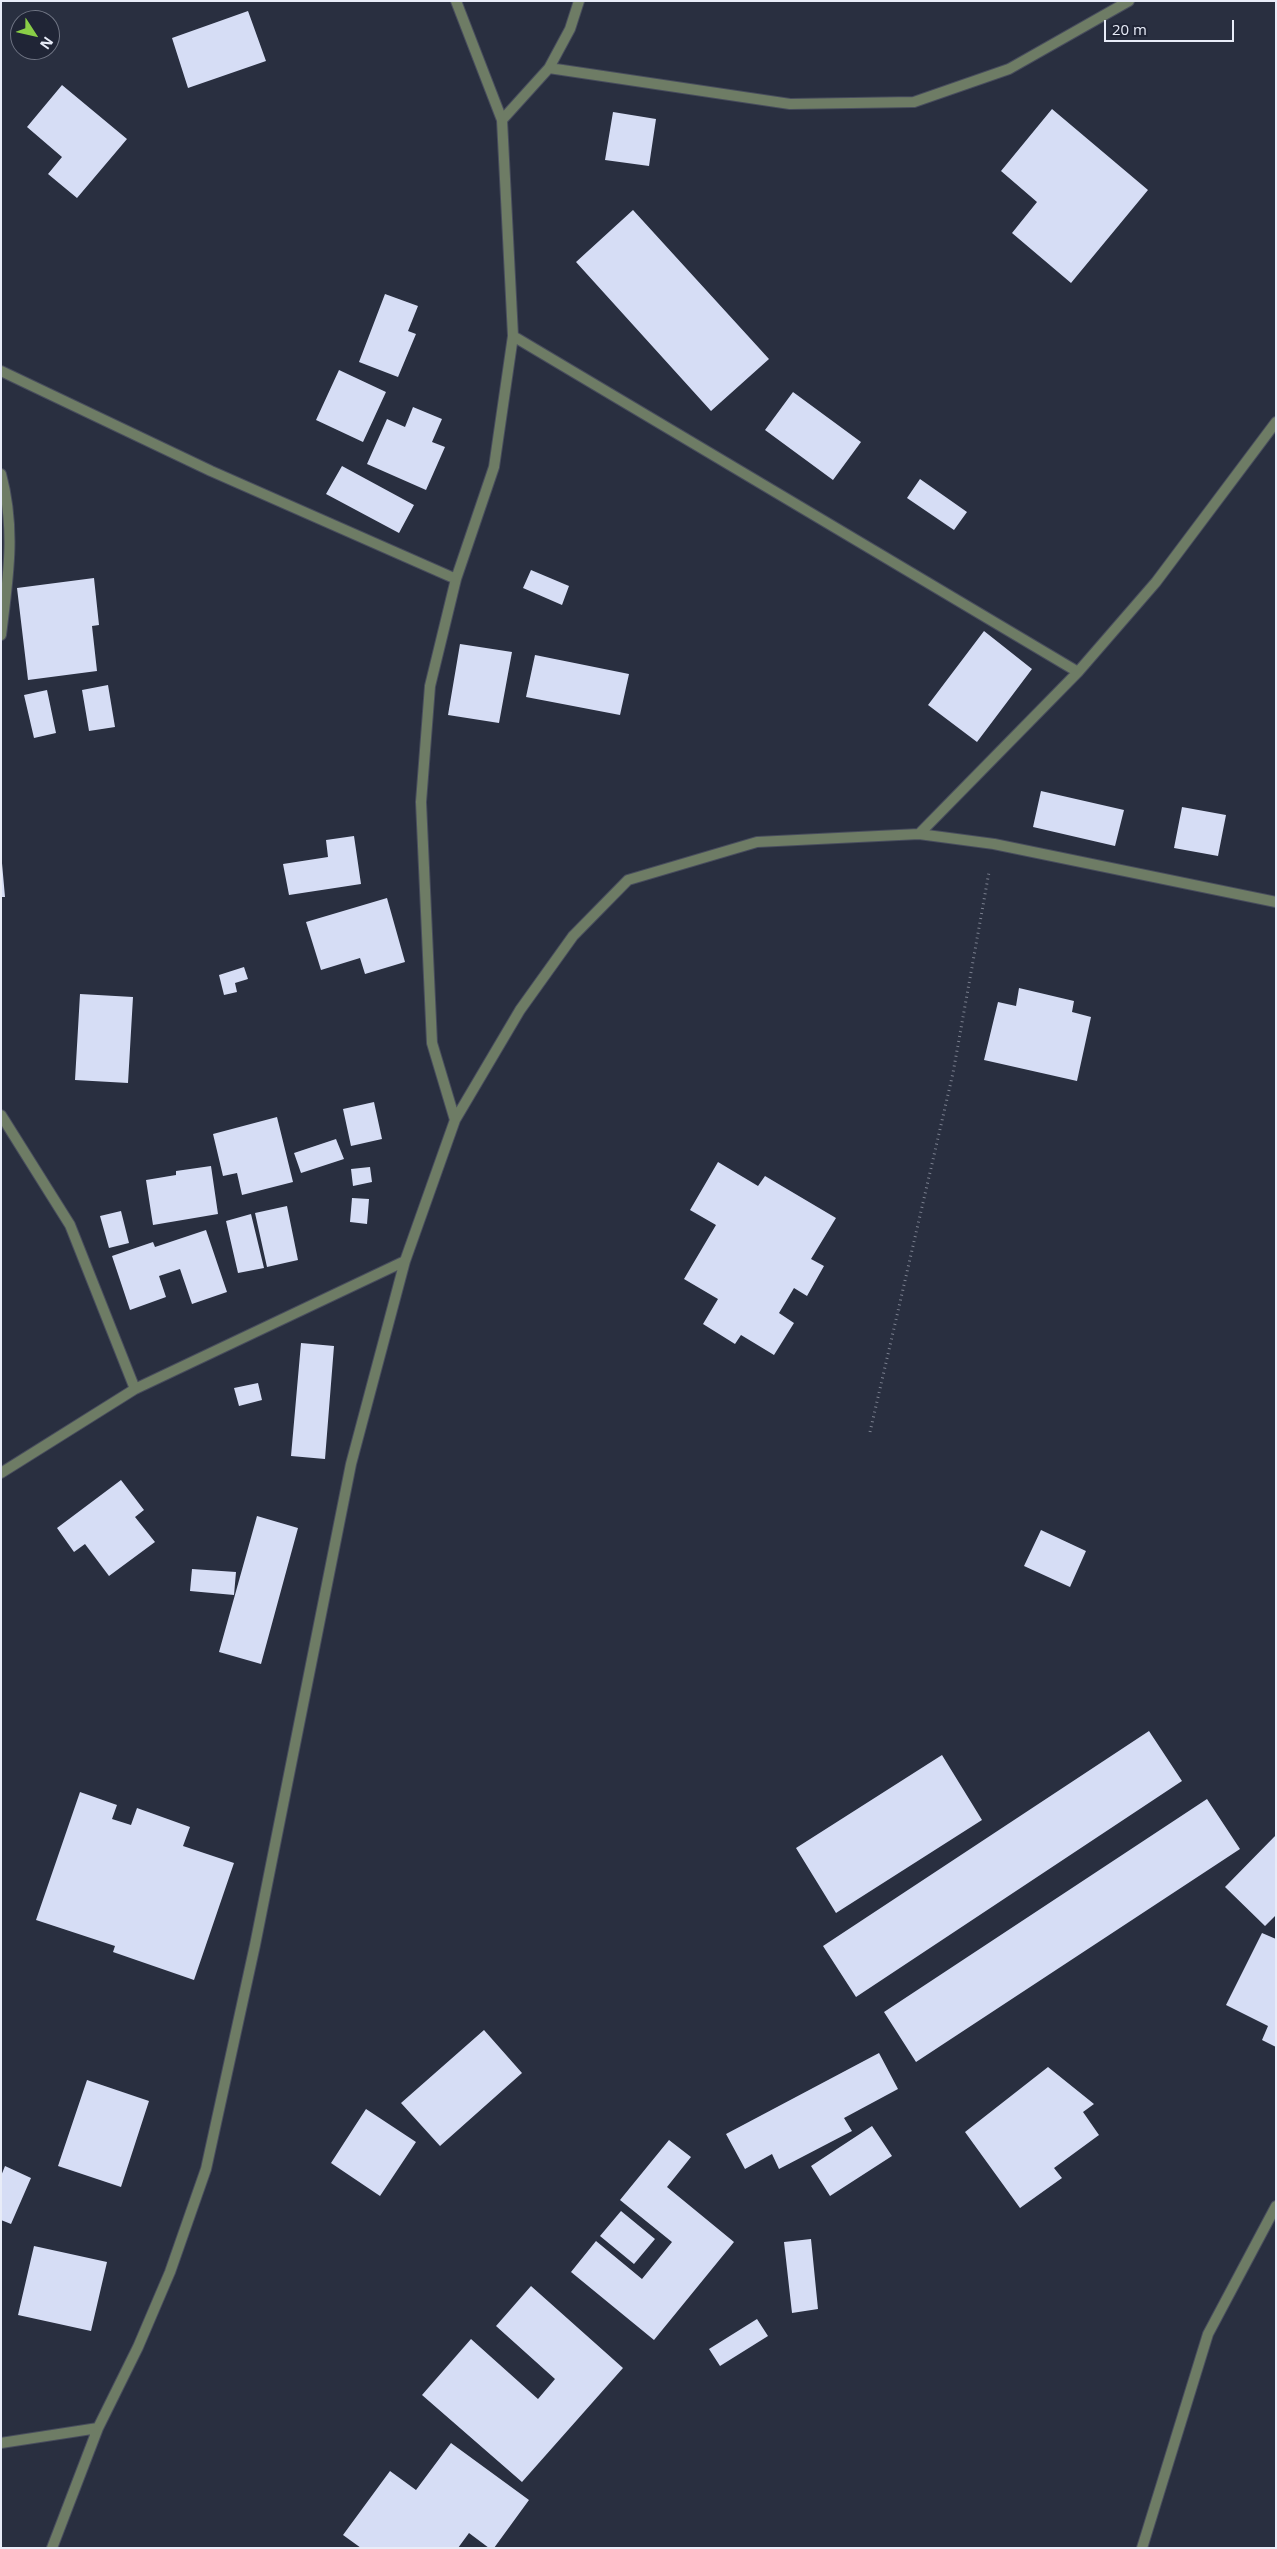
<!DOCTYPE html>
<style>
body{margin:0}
#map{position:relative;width:1277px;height:2549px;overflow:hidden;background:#292f40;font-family:"Open Sans",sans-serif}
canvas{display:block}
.frame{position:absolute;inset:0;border:2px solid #e8ecf8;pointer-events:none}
.north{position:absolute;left:10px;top:10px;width:50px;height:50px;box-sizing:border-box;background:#202536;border:1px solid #707584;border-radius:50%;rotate:125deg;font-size:14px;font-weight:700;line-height:20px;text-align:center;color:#e8ecf8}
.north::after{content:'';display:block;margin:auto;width:18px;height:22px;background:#8ace47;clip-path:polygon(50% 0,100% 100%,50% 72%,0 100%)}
.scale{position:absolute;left:1104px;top:20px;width:130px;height:22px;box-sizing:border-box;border:2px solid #e8ecf8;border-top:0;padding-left:6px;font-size:15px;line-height:18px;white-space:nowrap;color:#e8ecf8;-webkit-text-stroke:4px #202536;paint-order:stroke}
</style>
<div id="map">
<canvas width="1277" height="2549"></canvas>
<div class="frame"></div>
<div class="north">N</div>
<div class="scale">20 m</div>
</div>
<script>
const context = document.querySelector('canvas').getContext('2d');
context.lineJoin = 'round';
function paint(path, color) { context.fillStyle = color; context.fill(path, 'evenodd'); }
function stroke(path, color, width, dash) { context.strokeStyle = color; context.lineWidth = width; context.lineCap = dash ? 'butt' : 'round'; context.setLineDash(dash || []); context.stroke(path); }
const building = new Path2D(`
 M248,11L266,61L188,88L172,38Z
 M62,85L127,139L77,198L48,174L62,157L27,127Z
 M1052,109L1148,190L1071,283L1012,233L1037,202L1001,171Z
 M613,112L656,119L649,166L605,160Z
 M633,210L769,359L711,411L576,262Z
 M385,294L418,306L408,331L416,334L398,377L359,362Z
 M339,370L386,392L363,442L316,420Z
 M793,392L861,442L833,480L765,430Z
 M413,407L442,419L432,442L445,447L426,490L367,464L387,419L405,427Z
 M342,466L414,505L399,533L326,494Z
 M920,479L967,512L954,530L907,498Z
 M531,570L569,586L562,605L523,588Z
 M94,578L99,625L92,626L97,671L28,680L17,588Z
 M984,631L1032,669L977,742L928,705Z
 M460,644L512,652L499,723L448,715Z
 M535,655L629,674L620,715L526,697Z
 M108,685L115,727L89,731L82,690Z
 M47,690L56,733L34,738L24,695Z
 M1041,791L1124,810L1115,846L1033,827Z
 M1182,807L1226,815L1218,856L1174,848Z
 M354,836L361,884L289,895L283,864L328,857L326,840Z
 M1,852L5,897H1Z
 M387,898L405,962L365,974L360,958L321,970L306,922Z
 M244,967L248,979L235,983L237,992L224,995L219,975Z
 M1019,988L1074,1001L1072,1012L1091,1017L1077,1081L984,1060L998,1002L1016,1006Z
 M80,994L133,997L128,1083L75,1080Z
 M374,1102L382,1139L351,1146L343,1109Z
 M277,1117L293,1182L242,1195L237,1173L223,1176L213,1134Z
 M336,1139L344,1159L301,1173L294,1153Z
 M718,1162L758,1186L765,1176L836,1218L811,1259L824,1266L807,1296L794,1288L779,1313L794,1323L774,1355L741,1335L735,1344L703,1324L718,1299L684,1279L716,1225L690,1210Z
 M211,1166L218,1214L153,1225L146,1180L176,1175V1171Z
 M370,1167L372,1182L353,1186L351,1169Z
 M352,1198L369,1199L367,1224L350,1222Z
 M287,1206L298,1260L267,1267L255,1213Z
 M121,1211L129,1243L109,1248L100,1216Z
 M251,1214L264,1268L238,1273L226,1221Z
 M206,1230L227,1292L192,1304L180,1269L159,1276L166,1297L130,1310L112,1256L153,1242L155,1247Z
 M301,1343L334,1346L325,1459L291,1456Z
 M258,1383L262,1400L239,1406L234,1388Z
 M121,1480L144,1510L135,1517L155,1542L109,1576L85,1544L74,1552L57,1528Z
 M257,1516L298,1528L261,1664L219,1652Z
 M1041,1530L1086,1551L1070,1587L1024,1566Z
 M192,1569L236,1572L234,1595L190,1591Z
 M1149,1731L1182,1781L856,1997L823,1946Z
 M942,1755L982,1820L836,1913L796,1848Z
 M80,1792L117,1805L112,1819L131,1825L137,1808L190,1827L183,1846L234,1863L194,1980L113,1952L115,1946L36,1920Z
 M1207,1799L1240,1849L916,2062L884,2012Z
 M1276,1835V1915L1265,1926L1225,1887Z
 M1262,1933L1276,1939V2047L1262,2040L1268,2026L1226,2005Z
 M484,2030L522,2073L440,2146L401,2103Z
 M879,2053L898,2089L844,2118L852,2131L779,2169L772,2154L745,2169L726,2134Z
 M1048,2067L1094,2104L1083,2112L1099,2135L1054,2168L1062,2178L1020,2208L965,2132Z
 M87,2080L149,2101L121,2187L58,2166Z
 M366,2109L416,2142L380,2196L331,2163Z
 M872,2126L892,2156L830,2196L811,2166Z
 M669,2140L691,2157L667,2187L734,2242L654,2340L571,2272L596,2241L642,2279L672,2242L620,2200Z
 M5,2166L31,2178L11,2224L1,2220V2176Z
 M621,2211L655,2239L634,2264L600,2236Z
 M811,2239L818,2309L792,2313L784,2242Z
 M34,2246L107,2262L91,2331L18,2315Z
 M531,2286L623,2368L522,2482L422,2395L471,2339L538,2399L555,2379L496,2326Z
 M757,2319L768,2336L720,2366L709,2349Z
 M451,2443L529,2500L494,2548H489L469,2533L458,2548H361L343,2535L390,2471L416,2490Z`);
const path = new Path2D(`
 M870,1432L953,1073L989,872`);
const minor = new Path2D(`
 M549,68L790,104L914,102L1009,69L1129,1
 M502,120L549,68L570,29L579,1
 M513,336L1078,672
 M1,371L211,471L456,579
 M1,474C16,530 8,578 1,635
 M919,834L1078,672L1156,582L1276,422
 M1,1115L70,1225L135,1389
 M455,1120L432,1043L421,802L430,686L456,579L494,467L513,336L502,120L456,1
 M1,1473L135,1389L405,1261
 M1,2443L98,2428
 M52,2548L98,2428L138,2347L170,2272L206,2169L255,1945L351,1464L405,1261L455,1120L520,1010L573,936L628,880L757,842L919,834L994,844L1276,902
 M1142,2548L1208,2334L1276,2206`);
paint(building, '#d6ddf5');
stroke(minor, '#484d5d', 12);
stroke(path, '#7a7f8e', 3, [1, 4]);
stroke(minor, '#6e7c65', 10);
</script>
